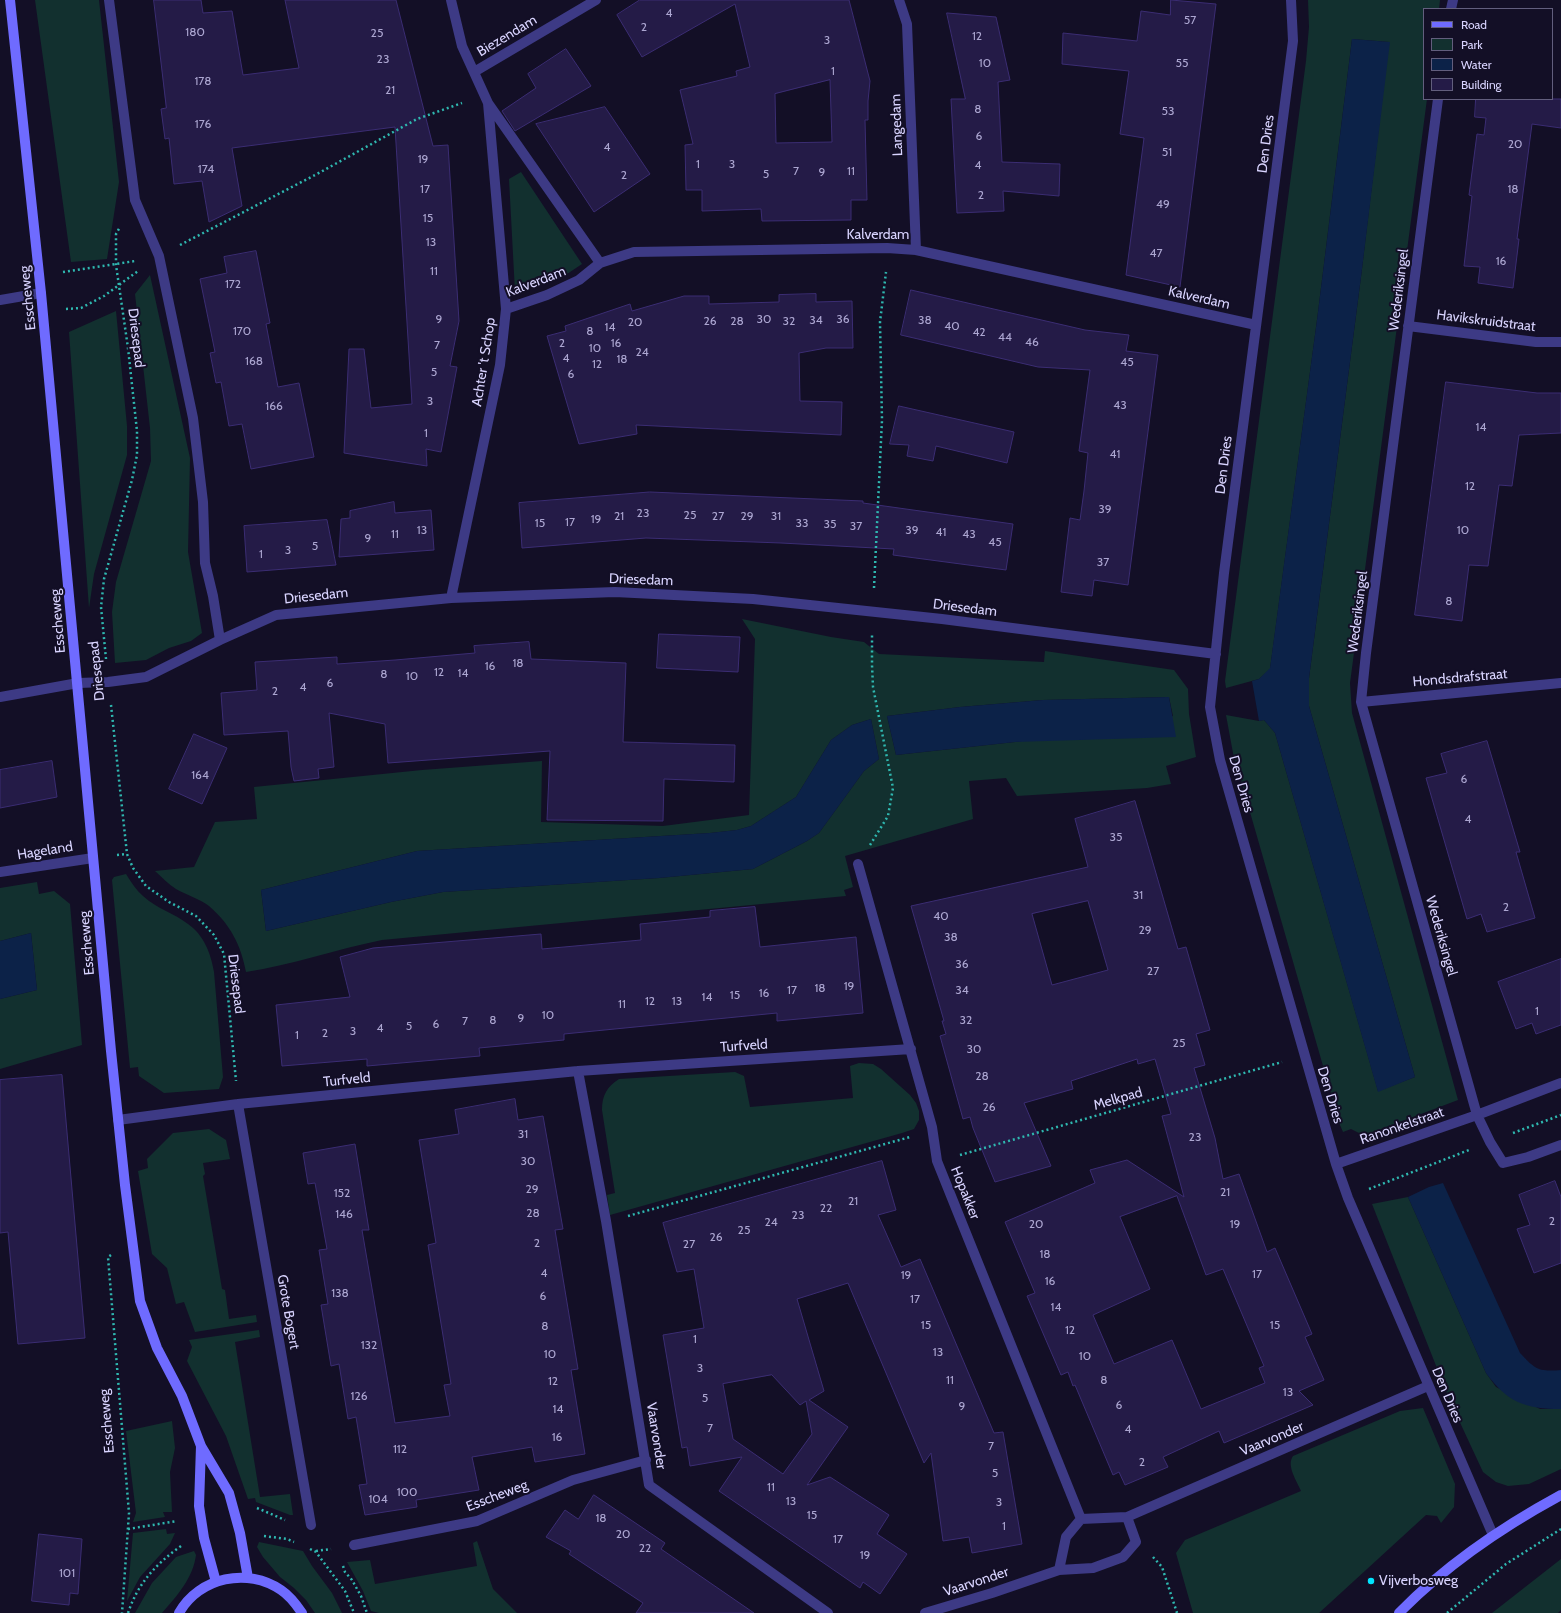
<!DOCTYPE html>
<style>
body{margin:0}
#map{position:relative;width:1561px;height:1613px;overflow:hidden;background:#130f26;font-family:Cabin,sans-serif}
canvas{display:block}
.legend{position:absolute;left:1423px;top:8px;width:130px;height:92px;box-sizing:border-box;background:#130f26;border:1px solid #625e7d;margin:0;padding:5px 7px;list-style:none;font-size:12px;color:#d9d4ff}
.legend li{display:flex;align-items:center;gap:8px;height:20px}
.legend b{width:20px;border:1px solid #625e7d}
</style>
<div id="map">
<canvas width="1561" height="1613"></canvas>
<ul class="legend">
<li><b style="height:5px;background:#6f6bff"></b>Road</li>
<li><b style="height:11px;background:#12302f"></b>Park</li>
<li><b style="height:11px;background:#0c2248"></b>Water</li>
<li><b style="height:11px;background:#241b47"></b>Building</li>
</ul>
</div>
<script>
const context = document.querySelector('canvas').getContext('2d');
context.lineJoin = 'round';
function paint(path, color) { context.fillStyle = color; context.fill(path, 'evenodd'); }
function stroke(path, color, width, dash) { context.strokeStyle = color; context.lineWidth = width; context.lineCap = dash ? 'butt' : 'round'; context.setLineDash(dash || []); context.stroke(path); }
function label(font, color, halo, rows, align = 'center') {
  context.font = font + ' Cabin,sans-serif'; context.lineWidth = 4; context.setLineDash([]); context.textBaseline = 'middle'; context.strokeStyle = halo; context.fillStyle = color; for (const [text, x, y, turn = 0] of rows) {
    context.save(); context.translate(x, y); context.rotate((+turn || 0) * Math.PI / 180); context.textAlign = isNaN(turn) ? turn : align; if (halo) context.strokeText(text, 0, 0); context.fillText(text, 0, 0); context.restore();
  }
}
const green = new Path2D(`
 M35,0H99L119,182L107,259L71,262Z
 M1308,0H1440L1439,9H1424V99H1427L1350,683L1352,713L1458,1100L1368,1134L1359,1133L1351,1129L1343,1132L1340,1125L1233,753L1226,715L1259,721L1264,720L1275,733L1378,1091L1415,1077L1309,706V678L1361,277L1389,42L1352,39L1317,320L1270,669L1259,679L1226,688L1225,681L1306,61L1309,27Z
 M521,172L582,264L564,276L547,283L515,292L509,179Z
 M150,275L190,458L188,552L202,633L191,641L169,648L146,660L115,663L112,612L116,582L151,461L150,428L135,294Z
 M116,311L127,426V455L94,574L89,608L69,332Z
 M742,619L831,637L864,642L879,654L1044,662L1045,651L1174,670L1188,689L1189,714L1196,757L1166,766L1171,784L1147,788L1017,796L1006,778L969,781L973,819L845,856L853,887L844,890L846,896L382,940C337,949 292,965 246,972C241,945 230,924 209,906C200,899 187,895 176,889C168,884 162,877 155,871L194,867L215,822L257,819L254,787L422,770L542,761L541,822L663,826L749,815L755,639ZM1169,697L1173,716L1015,742L896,755L887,716L960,707L1043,700ZM871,719L879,759L864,771L819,833L807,841L753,869L659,878L443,892L391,902L266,931L261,890L417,851L710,833L737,830L751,826L796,797L831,740L852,725Z
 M126,874C131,882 136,890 143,896C157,909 174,913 188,924C204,935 211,954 214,972L223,1077L219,1089L164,1093L139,1076L138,1067L130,1068L112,880L114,877Z
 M37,882L39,894L54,891L70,904L82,1045L0,1069V999L37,990L31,933L0,941V888Z
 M859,1063L873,1064L881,1069L910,1095L916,1103L919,1111V1120L914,1129L902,1133L610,1215L607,1195L615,1193L602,1110C602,1095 607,1087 619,1079L735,1072L744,1076L750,1107L853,1098L850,1066Z
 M209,1129L226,1140L230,1159L203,1163L205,1174L203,1176L222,1289L225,1290L229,1319L256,1315L257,1322L195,1332L184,1302L176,1304L167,1268L152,1254L138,1171L148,1168L147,1159L173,1133Z
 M1408,1197L1486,1373L1496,1387L1540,1409H1561V1469L1529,1484L1508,1486L1496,1482L1483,1472L1450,1401L1372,1204Z
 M259,1330L260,1337L235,1342L260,1497L290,1494L293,1515H290L256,1502L255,1498L248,1499L226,1436L187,1361L192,1347L189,1340Z
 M1423,1408L1455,1484L1454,1507L1441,1523L1437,1516L1426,1515L1319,1613H1193L1176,1553L1185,1540L1301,1491C1297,1481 1286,1466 1293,1456L1400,1411Z
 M172,1421L175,1448L170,1472L172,1512H163L165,1517L133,1522L136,1513L126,1431Z
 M166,1529L167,1534L175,1533L170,1544L140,1577L127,1601L133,1533Z
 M477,1541L493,1589L517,1613H379L371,1611L363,1591L347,1562L370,1560L375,1584L477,1566L473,1543Z
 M259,1542L303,1551L312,1566L332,1593L342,1613H315L306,1600L294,1588L280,1577L263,1557L257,1547Z
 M194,1551L196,1555C193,1578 177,1596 162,1613H135L152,1583L176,1557Z
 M1561,1559V1610L1558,1613H1492Z`);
const water = new Path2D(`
 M1352,39L1390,42L1361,277L1309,678V706L1415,1077L1378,1092L1275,733L1264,720L1259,721L1252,681L1259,679L1270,668L1317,320Z
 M1169,697L1176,737L1015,742L896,755L887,716L960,707L1043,700Z
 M871,719L879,759L864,771L819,833L807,841L753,869L659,878L443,892L391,902L266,931L261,890L417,851L710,833L737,830L751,826L796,797L831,740L852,725Z
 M31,933L37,990L0,999V941Z
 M1443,1183L1520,1353C1535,1369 1538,1372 1561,1370V1409C1525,1409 1507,1402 1486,1373L1408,1197L1429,1187Z`);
const building = new Path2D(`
 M154,0H201L203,13L232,11L243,75L299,68L285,0H396L433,146L448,145L459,321L450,366L457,367L441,452L426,449L427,466L344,453L349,349H364L371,408L412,404L395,127L232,148L242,206L209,222L202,181L174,184L169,138L165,139L161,109L166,108Z
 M640,0H849L870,81L868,101V120H865L867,200H851V220L762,221L761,209L702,211V190H686L685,145L693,144L680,90L737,76L736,71L750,67L735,4L642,57L617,15ZM830,80L832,142L776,143L775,94Z
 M1171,0L1216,4L1180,287L1126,275L1144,138L1120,134L1129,71L1062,64L1063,33L1137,41L1141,11L1170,15Z
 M947,13L996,17L1010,80L998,82L1002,162L1060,164L1059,196L1003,191L1004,211L957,213L951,99H965Z
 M566,49L591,86L515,131L502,111L536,88L528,74Z
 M1476,99H1561V128L1532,124L1517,239H1519L1513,288L1478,283L1480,267L1464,266L1472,196L1469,195L1477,134L1484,135L1486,118L1475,117Z
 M605,107L650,174L594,212L536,124Z
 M256,251L270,323L266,324L278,387L299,383L314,457L251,469L242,424L229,426L221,382L216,383L210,353L215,352L200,279L227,273L224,257Z
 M911,290L1085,330L1129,335L1126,351L1158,355L1128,585L1094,580L1092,596L1061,592L1070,518L1080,520L1084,491L1088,453L1079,451L1090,370L1038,367L901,335Z
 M816,294V302L852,301L853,348H826L799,353L800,401L842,402L841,435L636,425L637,434L579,444L547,336L566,331L565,326L630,304L632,311L684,296H709V304L779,302V295Z
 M1446,382L1537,393H1561V433L1519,435L1512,486L1499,485L1488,566L1469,565L1462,621L1415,615Z
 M899,406L1014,432L1007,463L936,446L933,461L907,456L909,445L890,444Z
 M650,492L863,501V503L1013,524L1006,570L893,555L894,549L781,543L646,538L522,548L519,503Z
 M394,502L395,513L431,510L434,550L339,557L341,519L350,518V511Z
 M327,520L336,565L247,572L244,526Z
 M659,634L740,637L738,672L657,668Z
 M529,642L531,659L626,663L623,742L735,745L734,782L664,779L663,821L547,820L550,751L388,763L385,724L329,713L334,767L318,769L319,778L294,781L291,767L288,731L224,735L221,693L257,690L255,662L337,657V664L395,660L475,653L474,646Z
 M194,734L227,748L202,804L169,789Z
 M1487,741L1520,852H1516L1535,918L1487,932L1481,914L1467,919L1426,778L1447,773L1441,754Z
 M52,761L57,797L0,808V770Z
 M1135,801L1178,949L1186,947L1210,1030L1196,1034L1205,1065L1194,1068L1215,1138L1223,1179L1239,1174L1267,1252L1275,1248L1312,1334L1305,1337L1324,1380L1299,1391L1313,1405L1224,1443L1219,1431L1163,1457L1168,1467L1125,1485L1119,1472L1113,1475L1075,1385L1073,1386L1068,1372L1061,1375L1027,1296L1035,1293L1005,1222L1095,1183L1090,1170L1127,1160L1184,1197L1162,1116L1171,1114L1155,1059L1138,1064L1137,1059L1071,1081L1073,1089L1024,1103L1051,1166L995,1182L973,1128L970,1117L963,1119L940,1036L946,1034L942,1021H944L911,906L1088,867L1075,819ZM1088,901L1108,970L1052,985L1032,914ZM1177,1196L1206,1275L1223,1269L1264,1366L1259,1368L1265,1383L1201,1409L1172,1340L1114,1364L1093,1315L1150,1289L1120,1217Z
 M755,907L760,947L856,937L863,1013L777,1021V1013L564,1034V1040L479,1048L480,1056L367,1066V1059L282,1066L276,1005L350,997L340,957L373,948L541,934L542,949L641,940L640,924L710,917V911Z
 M1561,959V1025L1536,1034L1532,1023L1516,1029L1498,982Z
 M62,1075L85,1338L18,1344L8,1232L0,1233V1080Z
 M515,1099L518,1120L543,1116L563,1229L555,1230L578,1369L571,1370L585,1454L535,1462L532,1447L472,1457L479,1490L416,1500L417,1507L365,1515L359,1485L367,1484L356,1417L348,1419L339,1364L331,1366L321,1305L328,1304L319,1250L327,1249L315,1183L308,1184L303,1153L355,1144L369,1230H362L395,1423L450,1416L444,1385L451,1384L428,1245L436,1243L419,1140L459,1134L455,1110Z
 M882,1161L896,1210L878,1215L901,1267L920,1259L994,1433L1003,1432L1022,1544L972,1553L969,1537L943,1541L931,1453L924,1463L848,1283L797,1299L824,1391L809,1400L848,1427L807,1485L830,1477L889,1515L877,1534L907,1554L880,1594L863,1582L860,1588L719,1491L742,1457L690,1466L687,1447L682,1448L663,1335L704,1328L694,1269L677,1272L663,1223ZM772,1375L800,1405L806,1401L812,1434L783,1474L733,1439L723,1384Z
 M1555,1181L1561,1197V1263L1534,1273L1517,1229L1530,1225L1519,1195Z
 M594,1495L665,1543L661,1549L754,1613H636L643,1603L569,1554L571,1551L546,1537L565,1510L578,1519Z
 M39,1534L82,1539L78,1594L70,1593L69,1605L32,1601Z`);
const path = new Path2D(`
 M180,245L317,174L417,119L462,103
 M63,272L135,261
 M66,309L81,308L104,296L138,271
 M874,588L882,420L880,322L886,272
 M106,659L101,607L104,579L132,480L137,455V431L128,348L116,265V234L120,227
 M111,705L127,854L133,868L146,886L169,902L196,916L214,935L224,954L236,1081
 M870,845L888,816L893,788L873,687L872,665V635
 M117,855L127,854
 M1513,1133L1561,1115
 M960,1155L1282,1062
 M1369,1189L1469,1150
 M628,1216L910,1137
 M111,1255L108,1257L129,1513L122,1613
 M257,1508L285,1520
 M128,1529L177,1521
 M264,1536L287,1539L294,1542
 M310,1549L316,1552L345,1591L354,1613
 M316,1551L331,1549
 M1153,1557L1162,1567L1177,1613
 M343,1566L345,1572L352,1580L361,1596L367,1613
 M128,1613C138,1583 156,1564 181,1546
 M1447,1613L1506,1564L1561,1529`);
const lane = new Path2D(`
 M0,697L78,683`);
const street = new Path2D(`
 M109,0L135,200L159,256L193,418L203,502L205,563L213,596L220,640
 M899,0L907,24L916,250
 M1291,0L1293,41L1224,573L1210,707L1220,760L1336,1164L1348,1198L1493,1535
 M1451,9L1453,0
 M474,72L596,0
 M1438,99L1366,653L1361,702L1477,1115L1490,1142L1503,1163L1528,1157L1561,1145
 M488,103L600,263
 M0,300L41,293
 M506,309L547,295L579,280L600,263L634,252L887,248L916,250L1256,325
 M1408,326L1536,342H1561
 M451,598L500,365L506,309L488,103L462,46L451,0
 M78,683L108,682L146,677L220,640L276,615L451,598L615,592L753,599L942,619L1216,654
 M1361,702L1561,683
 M858,864L932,1127L937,1161L1081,1519
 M0,872L93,858
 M578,1071L606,1221L649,1485L828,1613
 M238,1104L311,1525
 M118,1120L238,1104L578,1071L911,1049
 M1336,1164L1477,1115L1561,1083
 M354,1545L477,1521L573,1480L646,1460
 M1059,1570L1093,1568L1123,1557L1136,1542L1127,1517
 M925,1613L992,1593L1059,1570L1066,1537L1081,1519L1127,1517L1428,1386`);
const secondary = new Path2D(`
 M10,0L41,293L111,1051L125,1185L140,1301L157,1348L182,1396L201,1446L229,1493L240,1533L248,1578
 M201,1446L199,1506L204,1538L216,1582
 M179,1613C199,1577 248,1567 281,1590C290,1596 296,1604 302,1613
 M1399,1613C1446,1565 1502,1527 1561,1495`);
const markers = [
 [1371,1581,4,"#00e5ff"]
];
const numberNames = [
 ["4",669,13],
 ["57",1190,20],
 ["2",644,27],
 ["180",195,32],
 ["25",377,33],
 ["12",977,36],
 ["3",827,40],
 ["23",383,59],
 ["10",985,63],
 ["55",1182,63],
 ["1",833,71],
 ["178",203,81],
 ["21",390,90],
 ["8",978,109],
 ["53",1168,111],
 ["176",203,124],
 ["6",979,136],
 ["20",1515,144],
 ["4",607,147],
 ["51",1167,152],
 ["19",423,159],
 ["1",698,164],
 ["3",732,164],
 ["4",978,165],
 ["174",206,169],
 ["7",796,171],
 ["11",851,171],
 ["9",822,172],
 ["5",766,174],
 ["2",624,175],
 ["17",425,189],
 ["18",1513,189],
 ["2",981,195],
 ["49",1163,204],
 ["15",428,218],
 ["13",431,242],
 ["47",1156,253],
 ["16",1501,261],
 ["11",434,271],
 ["172",233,284],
 ["9",439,319],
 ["30",764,319],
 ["36",843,319],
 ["34",816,320],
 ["38",925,320],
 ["26",710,321],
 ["28",737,321],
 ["32",789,321],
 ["20",635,322],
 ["40",952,326],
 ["14",610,327],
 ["170",242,331],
 ["8",590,331],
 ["42",979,332],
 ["44",1005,337],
 ["46",1032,342],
 ["2",562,343],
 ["16",616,343],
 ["7",437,345],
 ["10",595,348],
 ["24",642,352],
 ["4",566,358],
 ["18",622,359],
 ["168",254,361],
 ["45",1127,362],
 ["12",597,364],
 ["5",434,372],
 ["6",571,374],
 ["3",430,401],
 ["43",1120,405],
 ["166",274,406],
 ["14",1481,427],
 ["1",426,433],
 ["41",1115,454],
 ["12",1470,486],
 ["39",1105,509],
 ["23",643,513],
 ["25",690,515],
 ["21",619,516],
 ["27",718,516],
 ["29",747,516],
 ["31",776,516],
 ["19",596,519],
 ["17",570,522],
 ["15",540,523],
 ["33",802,523],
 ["35",830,524],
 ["37",856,526],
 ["13",422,530],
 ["39",912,530],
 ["10",1463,530],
 ["41",941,532],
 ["11",395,534],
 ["43",969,534],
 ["9",368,538],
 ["45",995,542],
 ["5",315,546],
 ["3",288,550],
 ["1",261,554],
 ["37",1103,562],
 ["8",1449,601],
 ["18",518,663],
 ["16",490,666],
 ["12",439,672],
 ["14",463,673],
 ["8",384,674],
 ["10",412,676],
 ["6",330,683],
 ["4",303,687],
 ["2",275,691],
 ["164",200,775],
 ["6",1464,779],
 ["4",1468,819],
 ["35",1116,837],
 ["31",1138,895],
 ["2",1506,907],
 ["40",941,916],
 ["29",1145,930],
 ["38",951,937],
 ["36",962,964],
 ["27",1153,971],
 ["19",849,986],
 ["18",820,988],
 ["17",792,990],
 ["34",962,990],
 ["16",764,993],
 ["15",735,995],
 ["14",707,997],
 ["12",650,1001],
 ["13",677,1001],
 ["11",622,1004],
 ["1",1537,1011],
 ["10",548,1015],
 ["9",521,1018],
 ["8",493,1020],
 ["32",966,1020],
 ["7",465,1021],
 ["6",436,1024],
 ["5",409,1026],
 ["4",380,1028],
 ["3",353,1031],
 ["2",325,1033],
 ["1",297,1035],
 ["25",1179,1043],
 ["30",974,1049],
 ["28",982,1076],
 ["26",989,1107],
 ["31",523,1134],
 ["23",1195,1137],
 ["30",528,1161],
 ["29",532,1189],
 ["21",1225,1192],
 ["152",342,1193],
 ["21",853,1201],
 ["22",826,1208],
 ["28",533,1213],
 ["146",344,1214],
 ["23",798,1215],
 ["2",1552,1221],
 ["24",771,1222],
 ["20",1036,1224],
 ["19",1235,1224],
 ["25",744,1230],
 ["26",716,1237],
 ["2",537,1243],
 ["27",689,1244],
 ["18",1045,1254],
 ["4",544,1273],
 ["17",1257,1274],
 ["19",906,1275],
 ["16",1050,1281],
 ["138",340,1293],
 ["6",543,1296],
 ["17",915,1299],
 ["14",1056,1307],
 ["15",926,1325],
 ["15",1275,1325],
 ["8",545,1326],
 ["12",1070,1330],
 ["1",695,1339],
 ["132",369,1345],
 ["13",938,1352],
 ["10",550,1354],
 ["10",1085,1356],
 ["3",700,1368],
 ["11",950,1380],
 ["8",1104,1380],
 ["12",553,1381],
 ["13",1288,1392],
 ["126",359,1396],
 ["5",705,1398],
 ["6",1119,1405],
 ["9",962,1406],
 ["14",558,1409],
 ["7",710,1428],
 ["4",1128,1429],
 ["16",557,1437],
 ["7",991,1446],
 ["112",400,1449],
 ["2",1142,1462],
 ["5",995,1473],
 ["11",771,1487],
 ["100",407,1492],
 ["104",378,1499],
 ["13",791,1501],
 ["3",999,1502],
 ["15",812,1515],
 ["18",601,1518],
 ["1",1004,1526],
 ["20",623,1534],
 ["17",838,1539],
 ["22",645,1548],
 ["19",865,1555],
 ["101",67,1573]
];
const streetNames = [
 ["Biezendam",507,36,-31],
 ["Langedam",897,125,-92],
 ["Den Dries",1266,144,-83],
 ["Kalverdam",878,235],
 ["Kalverdam",536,282,-21],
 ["Wederiksingel",1399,290,-83],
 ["Esscheweg",28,298,-96],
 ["Kalverdam",1199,298,13],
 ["Havikskruidstraat",1486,321,7],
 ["Driesepad",136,338,83],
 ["Achter 't Schop",484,362,-81],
 ["Den Dries",1224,465,-83],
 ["Driesedam",641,580,2],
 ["Driesedam",316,596,-6],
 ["Driesedam",965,608,7],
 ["Wederiksingel",1358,612,-83],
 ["Esscheweg",58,621,-95],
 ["Driesepad",97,671,-96],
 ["Hondsdrafstraat",1460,678,-5],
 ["Den Dries",1241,784,74],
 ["Hageland",45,851,-9],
 ["Wederiksingel",1441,936,74],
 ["Esscheweg",87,943,-95],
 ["Driesepad",236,984,83],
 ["Turfveld",744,1046,-4],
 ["Turfveld",347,1080,-6],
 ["Den Dries",1330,1095,73],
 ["Melkpad",1118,1099,-16],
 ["Ranonkelstraat",1402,1126,-19],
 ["Hopakker",965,1193,68],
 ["Grote Bogert",288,1312,80],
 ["Den Dries",1447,1395,67],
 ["Esscheweg",107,1421,-95],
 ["Vaarvonder",656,1436,81],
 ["Vaarvonder",1272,1439,-23],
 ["Esscheweg",497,1496,-21],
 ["Vaarvonder",976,1582,-18]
];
const poiNames = [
 ["Vijverbosweg",1379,1581]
];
paint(green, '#12302f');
paint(water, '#0c2248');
paint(building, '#241b47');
stroke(building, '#3b2d73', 1);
stroke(path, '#2fb8b0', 2.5, [2, 3]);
stroke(lane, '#3d3a85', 10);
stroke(street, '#3d3a85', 10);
stroke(secondary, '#6f6bff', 10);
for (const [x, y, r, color] of markers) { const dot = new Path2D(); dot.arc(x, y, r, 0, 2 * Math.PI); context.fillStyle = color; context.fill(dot); stroke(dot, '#130f26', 1.5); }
label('12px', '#aca6d1', null, numberNames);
label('14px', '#d9d4ff', '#130f26', streetNames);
label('14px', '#d9d4ff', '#130f26', poiNames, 'left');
</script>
